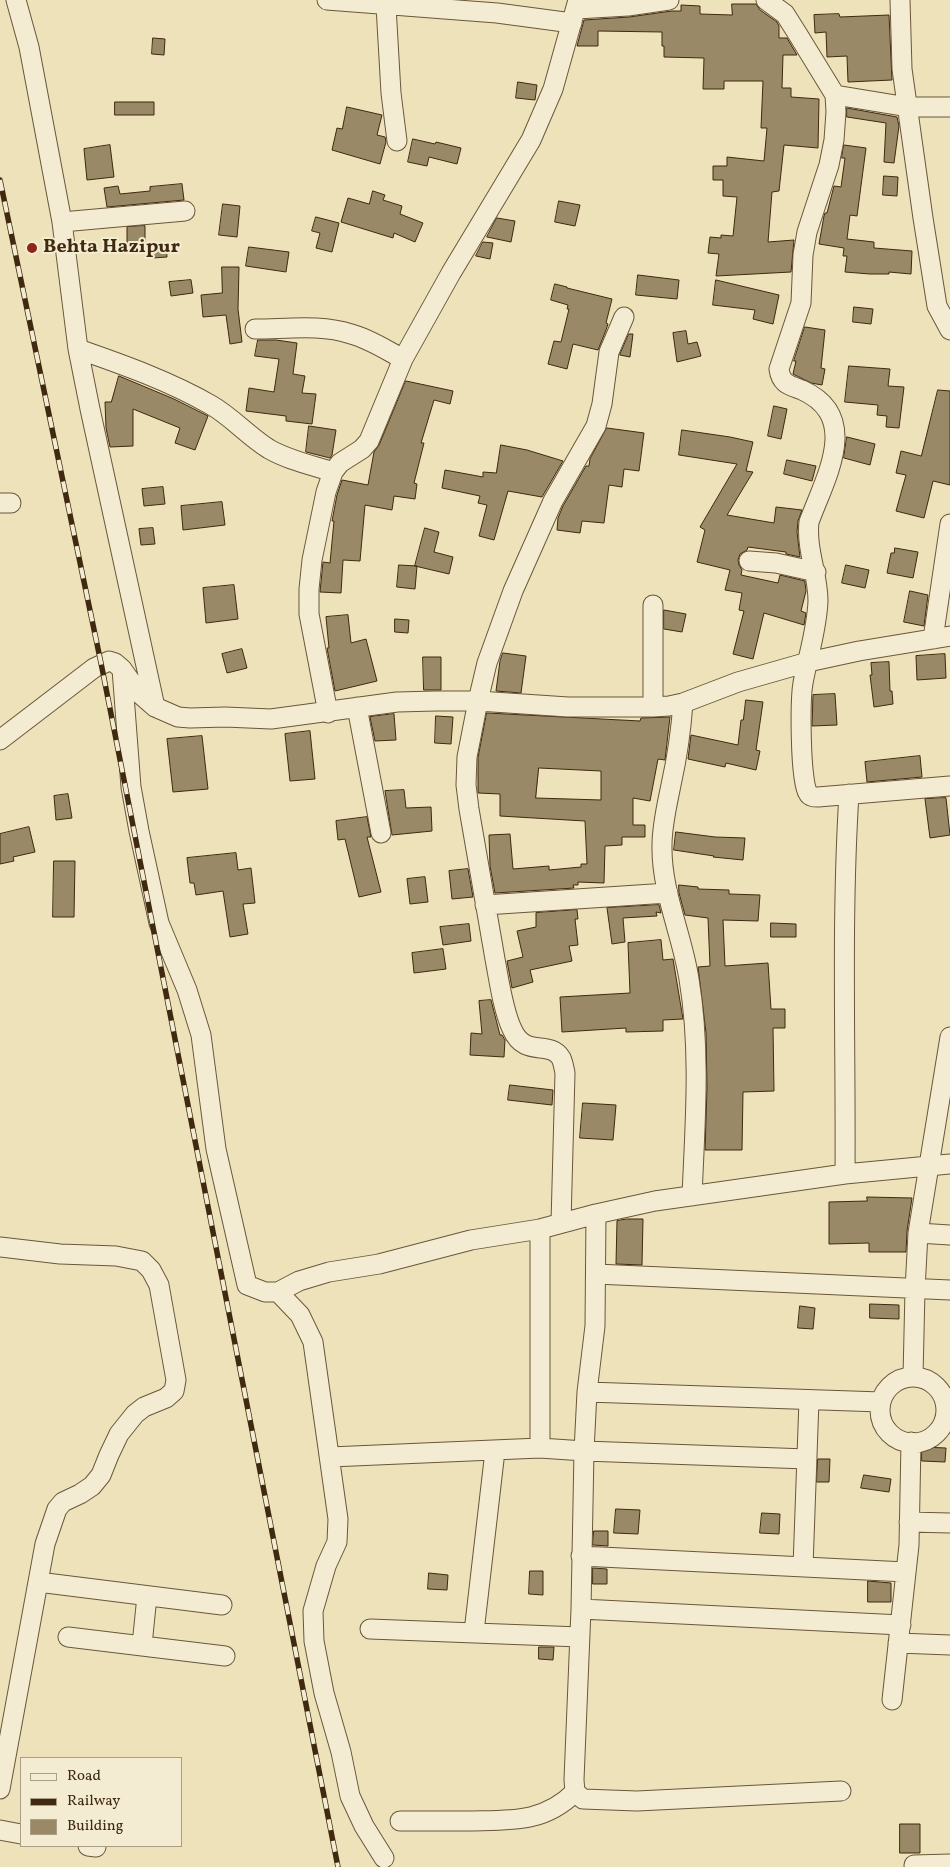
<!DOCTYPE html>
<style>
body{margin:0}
#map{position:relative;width:950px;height:1867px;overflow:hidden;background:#ede2b9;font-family:Vollkorn,serif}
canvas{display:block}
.legend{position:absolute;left:20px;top:1757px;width:162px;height:90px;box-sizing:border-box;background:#f3ecd2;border:1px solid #ab9e84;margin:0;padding:6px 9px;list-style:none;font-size:15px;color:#3f290f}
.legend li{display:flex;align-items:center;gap:10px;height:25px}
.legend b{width:25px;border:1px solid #ab9e84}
</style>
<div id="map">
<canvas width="950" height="1867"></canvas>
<ul class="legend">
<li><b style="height:6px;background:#f3ecd2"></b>Road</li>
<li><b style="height:6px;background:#3f290f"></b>Railway</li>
<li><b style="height:14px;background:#998967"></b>Building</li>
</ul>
</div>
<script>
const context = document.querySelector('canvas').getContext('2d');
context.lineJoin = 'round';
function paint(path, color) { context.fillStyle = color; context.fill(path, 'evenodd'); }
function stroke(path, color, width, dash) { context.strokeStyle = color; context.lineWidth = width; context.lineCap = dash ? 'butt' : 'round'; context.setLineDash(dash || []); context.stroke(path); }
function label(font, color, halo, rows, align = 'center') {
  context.font = font + ' Vollkorn,serif'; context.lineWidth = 4; context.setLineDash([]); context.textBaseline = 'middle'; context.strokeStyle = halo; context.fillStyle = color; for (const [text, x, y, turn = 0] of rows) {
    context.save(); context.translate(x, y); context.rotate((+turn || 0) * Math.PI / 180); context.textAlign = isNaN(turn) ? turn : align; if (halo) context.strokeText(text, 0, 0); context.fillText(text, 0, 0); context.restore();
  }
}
const building = new Path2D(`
 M732,4H756L760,10L777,22L779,26V38H787L797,55H783L782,88H791V97L819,99L818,148L784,145L779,191L772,192L768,242L794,240L791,272L716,276L719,254L708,253L710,237L721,238V235L733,236L737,197L723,196V180H713V166H727V157L764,161L767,128H761L763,81H724V89H703L704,58L664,57V46H662V32L598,31V46H577L584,20L629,17L672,11H681V5L700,6V14L732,15Z
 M839,14L840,17L889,15L892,80L848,82L847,56L827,57L826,32L815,33L814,15Z
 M153,38L165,39L164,55L152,54Z
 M518,82L537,85L535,100L516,98Z
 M115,102H154V115H115Z
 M347,107L382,115L377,135L385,137L386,142L380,164L332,150L337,128L342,129Z
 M847,108L897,117L899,126L894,163L884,162L886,123L847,117Z
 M413,139L435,144L436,142L461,148L457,164L429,157L427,166L408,162Z
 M110,145L114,177L87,180L84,149Z
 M844,145L866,148L857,216L850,215L847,239L874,242V248L912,251L911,274L889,272V274H870L845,272L847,256H843L844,248L819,244L824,216L825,213H827L834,186L841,187L845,158H842Z
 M884,176L898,177L897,196L883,195Z
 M182,184L184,200L107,207L104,188L118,186L120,194L150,191V187Z
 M373,191L385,195L383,200L402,206L400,214L423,223L415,242L394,233L393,238L341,222L348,198L369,204Z
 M559,201L580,205L575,226L555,222Z
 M223,204L240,206L237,237L219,235Z
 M316,217L339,223L332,252L316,248L320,233L312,231Z
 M497,218L515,221L511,242L487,237Z
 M145,226V244H127V227Z
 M483,242L493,243L490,259L476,256Z
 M152,244H166L167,257L153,258Z
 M249,247L289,252L286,272L246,266Z
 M222,267H239L238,309L242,342L230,344L226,315L203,317L201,295L222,293Z
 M638,275L679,280L677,299L636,295Z
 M191,280L193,293L171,296L169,282Z
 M716,280L779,295L773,324L753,319L755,310L713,305Z
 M555,284L567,287V288L612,299L606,323L608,324L606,330L598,350L573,344L567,369L548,364L554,341L561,342L569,309H567L568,305L551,300Z
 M854,307L873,309L871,324L853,322Z
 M805,327L825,330L821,368L825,369L822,385L811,383L793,374L796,361H794Z
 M686,331L688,344L697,342L701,356L677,362L673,333Z
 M629,334H633L630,357L620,355Z
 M258,340H276L297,343L293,374L305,376L302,393L316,394L312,424L286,421V416L246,411L249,388L274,392L279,359L255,356Z
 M849,366L890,369L888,386L904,387L899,428L886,427L887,416L877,415L878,405L845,402Z
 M119,376L174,399L208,416L195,450L175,443L180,428L133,409V446L110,447L106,428L105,402H111Z
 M406,381L453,391L450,404L434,400L421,443H424L414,483L417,484L415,499L394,496L392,510L365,505L360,561L343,560L341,593L320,592L323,562L330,563L334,521H332L337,495L342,480L368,485L374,452L379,445Z
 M938,390L950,391V485L933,481L924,518L896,511L906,475L896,473L901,451L921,456Z
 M774,406L787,409L781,439L768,436Z
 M309,426L336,430L332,455L330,458L306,452Z
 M607,428L644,433L639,471L624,469L622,487L609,485L604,523L582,521L580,533L557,530L558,518L563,506L586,466H589L590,459Z
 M682,430L730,437L753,442L746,471L753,472L727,515L774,523L776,507L802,510L798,521L797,532L800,557L786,554V552L748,547L747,550L740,554L738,560L739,565L742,570L741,575L778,583L780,575L805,581V583L806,591L801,611L806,613L804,625L764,613L753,659L733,654L744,611L739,610L742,593L725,590L730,570L697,562L705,530L700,527L737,464L679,455Z
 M847,437L875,444L870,465L844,458Z
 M501,445L527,450L563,461L542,497L508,491L494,540L479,536L487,505L478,503L480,496L442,488L445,470L483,477V472L496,473Z
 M787,460L816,466L812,481L784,474Z
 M163,487L165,504L144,506L142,489Z
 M222,502L225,525L183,530L181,506Z
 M153,528L155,544L141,545L139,529Z
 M425,528L439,532L434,552L453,557L449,574L415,566Z
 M895,548L918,552L913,578L887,573L891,553H894Z
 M399,565L417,566L415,589L397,587Z
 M846,565L869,570L865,588L842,583Z
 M234,585L238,619L206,623L203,588Z
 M910,591L928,595L924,626L904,622Z
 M664,610L686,614L682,632L664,629Z
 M348,615L351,643L366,639L377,681L335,691L327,648H329L326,617Z
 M395,619L409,620L408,633L395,632Z
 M242,649L247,668L227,673L222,654Z
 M503,653L526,656L521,693L496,691L500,661Z
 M945,654L946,678L917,680L916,656Z
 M423,657H441V690H424Z
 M889,662L890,691H892L893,704L874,707L870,675H872L871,663Z
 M835,694L837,725L812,726L813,695Z
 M746,700L763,702L756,750L760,751L756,770L726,763L725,767L688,759L691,735L738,745L741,720H743Z
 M487,713L640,721L641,718L670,717L665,760L658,759L650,801L633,798V825H645V837H622V845L605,846L604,883L578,882V885H573L574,888L495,893L490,866L489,835L510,834L513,869L549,866V870L581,867V864H587L585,821L500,816V794L478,793V758ZM539,768L601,771V800L536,798Z
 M394,714L396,740L375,741L370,717Z
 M436,716L453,717L451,744L435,743Z
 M310,731L315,779L290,781L285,734Z
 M202,736L208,789L173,792L167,739Z
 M920,756L922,777L867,782L865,762Z
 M404,790L406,808L431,807L432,831L392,835L385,791Z
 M68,794L72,818L56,820L54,796Z
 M946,798L950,835L930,838L925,799Z
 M367,817L371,837H367L381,892L359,897L345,839L338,840L336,821Z
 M29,827L35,852L13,857L14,861L0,864V834Z
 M676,832L715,837L745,838L743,860L713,857L714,856L674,850Z
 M236,853L238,870L251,868L255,903L243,904L248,934L230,937L223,891L196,895L194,883H190L187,858Z
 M54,861H75L74,917H53Z
 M468,869L473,897L452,899L449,871Z
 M425,877L428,902L410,904L407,879Z
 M679,885L698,887V889L729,890V894L760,895L758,921L723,920L725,966L768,963L771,1009H785V1028H773L774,1091L743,1092L742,1150H705L707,1088L706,1033L698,967L710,966L708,918L685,915L679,893Z
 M659,905L661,913L656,912L657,916L623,918L625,942L612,944L607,908Z
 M577,910L578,919H575L578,945L569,946L572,961L530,970L533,982L512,988L507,961L523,957L517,931L536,927V913Z
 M771,923L796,924V937H771Z
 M469,924L471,941L443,945L440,927Z
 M661,940L663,960L673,959L683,1019L663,1020V1031L626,1032V1028L562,1032L560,997L630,993L628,943Z
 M443,949L446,969L414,973L412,953Z
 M491,1000L500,1035H502L505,1040L504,1057L470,1055L471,1033L482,1034L479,1001Z
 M510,1085L553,1090L552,1105L508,1100Z
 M583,1103L616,1105L613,1140L580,1138Z
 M867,1197L912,1198L907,1231L906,1252H869V1243L829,1244V1202L867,1201Z
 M627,1219H643L642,1265L616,1264L617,1221Z
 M870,1304L899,1305V1319L870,1318Z
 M800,1306L815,1308L813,1329L798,1328Z
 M922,1447L946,1448L945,1462L922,1461Z
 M818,1459H830L829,1482H817Z
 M864,1475L891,1479L889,1492L861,1488Z
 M616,1509L640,1510L638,1534L614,1533Z
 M762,1513L780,1514L779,1534L760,1533Z
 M594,1531H608V1546L593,1545Z
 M593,1568L607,1569V1584H593Z
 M530,1571H543V1595L529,1594Z
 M429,1573L448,1575L447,1590L428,1589Z
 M868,1581L891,1583V1602H868Z
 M539,1647H554L553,1660L539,1659Z
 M900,1824H920V1853H900Z`);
const minor = new Path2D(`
 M16,0L29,47L62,222L78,349L90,409L155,707
 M327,0L497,13L572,23
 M766,0L785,14L797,33L835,95L836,112L834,140L829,165L807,232L803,255L801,303L779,369C781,384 789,385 802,390C862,417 825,478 809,522C806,549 818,574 818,601C817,629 808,656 803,683C800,700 800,781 808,793C810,797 814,797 818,797L950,786
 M900,0L902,69L923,218L937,306L950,330
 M386,6L391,93L397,141
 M576,9L628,6L669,0
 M835,95L908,107H950
 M62,222L185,211
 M255,329C286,329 322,324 351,334C370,339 386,350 403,359
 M78,349C124,365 169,381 211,405C232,417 248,436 269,449C288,460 311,465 333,472
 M0,503H11
 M749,561L776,563L816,572
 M933,639L950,524
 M122,669L131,787L139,831L159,923L187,990L201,1035L216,1149L247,1285L265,1292H278L299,1281L329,1272L379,1264L471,1240L540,1229L596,1214L655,1201L845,1174L950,1164
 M683,703C681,731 677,758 671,785C667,805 662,825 662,845C661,891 682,934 689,979C701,1051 695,1124 692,1196
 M357,707L381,833
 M653,707V605
 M328,713L309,614V589L312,560L326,492L333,472L340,463L362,449L369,441L403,359L451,273L531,140L553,89L578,0
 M0,740L94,668L109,661L115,663L122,669L139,693L155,707L178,717L190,718L225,717L271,719L397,702L436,701H478L568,707H653L669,706L683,703L738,682L808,662L859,651L950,636
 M485,905L668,893
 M845,1174C846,1048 841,921 849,794
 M596,1214L595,1326L587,1392L584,1451L581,1609L574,1780L575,1792L583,1799L637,1801L841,1791
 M561,1223L565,1073C564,1068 563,1062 561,1058C549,1039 525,1059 512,1029C503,1010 499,980 495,959C486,909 478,859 469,809L466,785L467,757L478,701L487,663L513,591L553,501L596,426L602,404L609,352L624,317
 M918,1233L950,1235
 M0,1247L60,1254L116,1256L142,1261L151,1270L159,1285L176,1380L174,1391L166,1398L144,1407L135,1414L119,1434L109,1455L101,1475L92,1486L80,1494L63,1502L57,1509L45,1544L0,1789
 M596,1274L950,1290
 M278,1292L300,1315L313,1342L338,1519L337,1542L326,1566L313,1611L314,1641L324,1693L341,1752L350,1796L364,1826L384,1858
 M913,1377L915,1290L918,1233L950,1037
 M880 1410a33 33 0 1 1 66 0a33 33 0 1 1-66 0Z
 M587,1392L881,1402
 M540,1448V1229
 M330,1457L540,1448L584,1451L807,1459
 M909,1522L950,1523
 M581,1556L906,1572
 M803,1567L809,1400
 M38,1582L222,1605
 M581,1609L901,1625
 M370,1629L580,1637
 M474,1632L495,1451
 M68,1637L225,1656
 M898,1643L950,1645
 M142,1645L147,1596
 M892,1700L909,1545L911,1442
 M400,1821C424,1821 447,1821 470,1821C511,1820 544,1823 575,1792
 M0,1830L21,1834
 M88,1846L96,1847
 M914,1865L950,1864`);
const rail = new Path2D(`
 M0,180L101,663L338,1867`);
const markers = [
 [32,248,6,"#8f2418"]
];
const poiNames = [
 ["Behta Hazipur",43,248]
];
paint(building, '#998967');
stroke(building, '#3f290f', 1);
stroke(minor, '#6a573a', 21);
stroke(minor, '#f3ecd2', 19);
stroke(rail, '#3f290f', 5.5);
stroke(rail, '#f3ecd2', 4, [11]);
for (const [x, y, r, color] of markers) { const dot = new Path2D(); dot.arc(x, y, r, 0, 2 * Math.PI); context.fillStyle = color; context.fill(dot); stroke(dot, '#f3ecd2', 2); }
label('bold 20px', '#3f290f', '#f3ecd2', poiNames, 'left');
</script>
